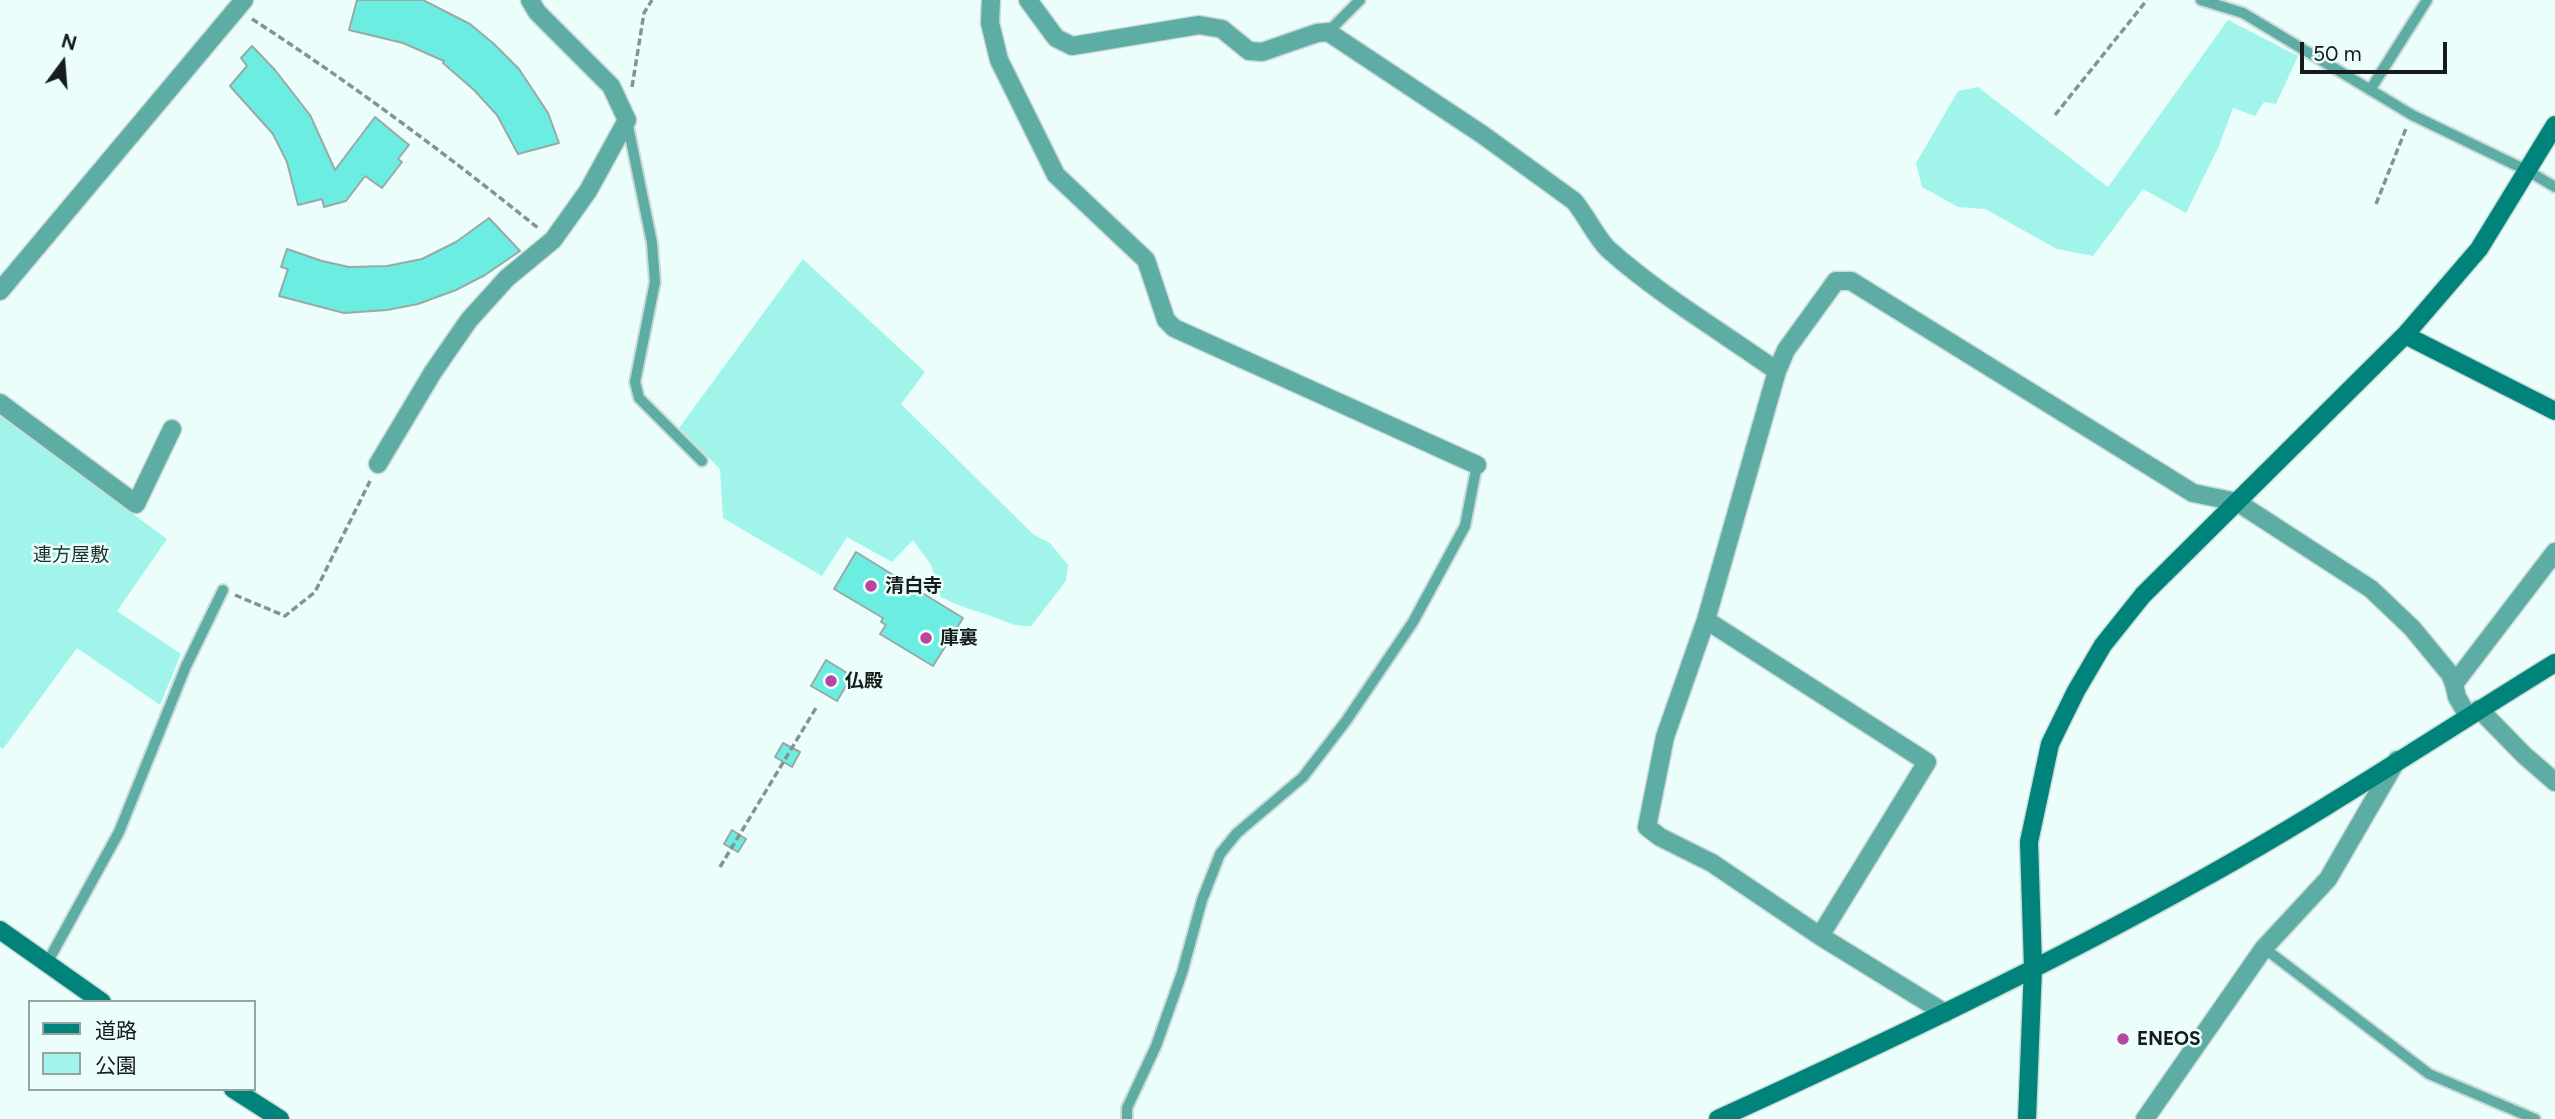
<!DOCTYPE html>
<meta charset="utf-8">
<style>
body{margin:0}
#map{position:relative;width:2555px;height:1119px;overflow:hidden;background:#ecfefb;font-family:Figtree,"Noto Sans JP",sans-serif}
canvas{display:block}
.legend{position:absolute;left:28px;top:1000px;width:228px;height:91px;box-sizing:border-box;background:#ecfefb;border:2px solid #96a4a1;margin:0;padding:9px 12px;list-style:none;font-size:21px;color:#161c1b}
.legend li{display:flex;align-items:center;gap:14px;height:35px}
.legend b{width:35px;border:2px solid #96a4a1}
.north{position:absolute;left:28px;top:28px;width:70px;height:70px;-webkit-text-stroke:5px #ecfefb;paint-order:stroke;rotate:16deg;font-size:19px;font-weight:700;line-height:28px;text-align:center;color:#161c1b}
.north::after{content:'';display:block;margin:auto;width:24px;height:32px;background:#161c1b;clip-path:polygon(50% 0,100% 100%,50% 72%,0 100%)}
.scale{position:absolute;left:2300px;top:42px;width:147px;height:32px;box-sizing:border-box;border:4px solid #161c1b;border-top:0;padding-left:9px;font-size:21px;line-height:24px;white-space:nowrap;color:#161c1b;-webkit-text-stroke:5px #ecfefb;paint-order:stroke}
</style>
<div id="map">
<canvas width="2555" height="1119"></canvas>
<ul class="legend">
<li><b style="height:9px;background:#00837a"></b>道路</li>
<li><b style="height:19px;background:#a1f4ea"></b>公園</li>
</ul>
<div class="north">N</div>
<div class="scale">50 m</div>
</div>
<script>
const context = document.querySelector('canvas').getContext('2d');
context.lineJoin = 'round';
function paint(path, color) { context.fillStyle = color; context.fill(path, 'evenodd'); }
function stroke(path, color, width, dash) { context.strokeStyle = color; context.lineWidth = width; context.lineCap = dash ? 'butt' : 'round'; context.setLineDash(dash || []); context.stroke(path); }
function label(font, color, halo, rows, align = 'center') {
  context.font = font + ' Figtree,"Noto Sans JP",sans-serif'; context.lineWidth = 5; context.setLineDash([]); context.textBaseline = 'middle'; context.strokeStyle = halo; context.fillStyle = color; for (const [text, x, y, turn = 0] of rows) {
    context.save(); context.translate(x, y); context.rotate((+turn || 0) * Math.PI / 180); context.textAlign = isNaN(turn) ? turn : align; if (halo) context.strokeText(text, 0, 0); context.fillText(text, 0, 0); context.restore();
  }
}
const green = new Path2D(`
 M2228,20L2298,56L2276,104L2264,102L2255,116L2233,108L2219,146L2186,213L2143,189L2093,256L2057,249L1985,209L1958,207L1922,187L1916,163L1958,91L1978,87L2108,187Z
 M803,259L925,372L901,404L1034,535L1050,543L1068,565L1066,581L1031,626C1008,626 1008,621 988,615C971,609 957,606 941,597L931,565L913,540L892,562L847,537L822,576L723,518L720,469L679,428Z
 M0,416L167,539L117,611L181,654L160,705L77,648L3,749L0,747Z`);
const building = new Path2D(`
 M357,0H423L470,24L494,44L519,69L548,113L559,143L518,154L497,115L474,90L443,63L444,61L403,43L349,30Z
 M252,46L275,70L310,115L335,170L375,117L409,145L398,159L402,162L382,188L365,176L346,201L324,207L322,199L298,205L287,162L273,134L230,86L247,66L241,58Z
 M489,218L520,251L485,275L456,290L418,304L387,310L344,313L279,296L288,269L281,267L287,249L322,261L349,267L387,266L422,259L456,242Z
 M856,552L963,618L933,666L880,634L886,625L881,622L883,618L834,589Z
 M826,660L852,676L837,701L811,686Z
 M783,743L800,752L792,767L775,757Z
 M732,830L746,839L738,852L724,844Z`);
const path = new Path2D(`
 M252,19C351,83 446,154 538,228
 M632,87L644,13L652,0
 M2055,115L2147,0
 M2376,204L2407,126
 M235,595L285,616L315,592L370,481
 M720,867L816,708`);
const lane = new Path2D(`
 M2201,0L2243,13L2412,115L2528,171L2555,187
 M1328,32L1360,0
 M2370,90L2427,0
 M627,121L652,243L655,282L635,382L639,398L702,461
 M2264,948L2429,1074L2535,1119
 M47,963L119,832L186,666L223,590
 M1127,1119V1108L1156,1046L1182,973L1202,900L1220,854L1237,833L1303,777L1346,721L1413,622L1465,526L1477,465`);
const street = new Path2D(`
 M991,0L990,23L999,60L1056,175L1146,260L1166,320L1174,328L1477,465
 M1028,0L1056,38L1072,46L1199,25L1222,29L1249,51L1262,52L1317,33L1328,32L1483,135L1574,201C1586,215 1595,236 1608,249C1658,294 1722,332 1777,371
 M0,291L244,0
 M0,403L136,504L172,429
 M378,464L433,372L469,320L507,278L553,240L588,191L627,120L611,86L537,12L530,0
 M1706,620L1927,762L1820,936
 M2479,709L2524,755L2555,782
 M2468,716L2457,697L2454,684L2555,552
 M1945,1013L1820,936L1712,863L1660,837L1647,827L1665,737L1706,620L1777,371L1786,350L1836,281H1851L2193,493L2237,502L2371,589L2412,628L2450,674L2454,684
 M2145,1119L2264,948L2328,879L2397,760`);
const secondary = new Path2D(`
 M2405,335L2555,411
 M0,930L102,1002
 M233,1089L280,1119
 M1718,1119C1882,1044 2045,967 2202,879C2323,812 2438,735 2555,663
 M2027,1119L2033,967L2029,842L2050,744L2076,691L2103,645L2143,595L2405,335L2479,249L2555,125`);
const markers = [
 [871,586,7,"#b846a1"],
 [926,638,7,"#b846a1"],
 [831,681,7,"#b846a1"],
 [2123,1039,7,"#b846a1"]
];
const parkNames = [
 ["連方屋敷",71,555]
];
const poiNames = [
 ["清白寺",885,586],
 ["庫裏",940,638],
 ["仏殿",845,681],
 ["ENEOS",2137,1039]
];
paint(green, '#a1f4ea');
paint(building, '#6beee1');
stroke(building, '#99a9a6', 2);
stroke(lane, '#cadad7', 14);
stroke(street, '#cadad7', 21);
stroke(secondary, '#cadad7', 21);
stroke(path, '#879391', 3.5, [7, 3.5]);
stroke(lane, '#5eada5', 10);
stroke(street, '#5eada5', 18);
stroke(secondary, '#00837a', 18);
for (const [x, y, r, color] of markers) { const dot = new Path2D(); dot.arc(x, y, r, 0, 2 * Math.PI); context.fillStyle = color; context.fill(dot); stroke(dot, '#ecfefb', 2.5); }
label('19px', '#1c3331', '#ecfefb', parkNames);
label('bold 19px', '#161c1b', '#ecfefb', poiNames, 'left');
</script>
